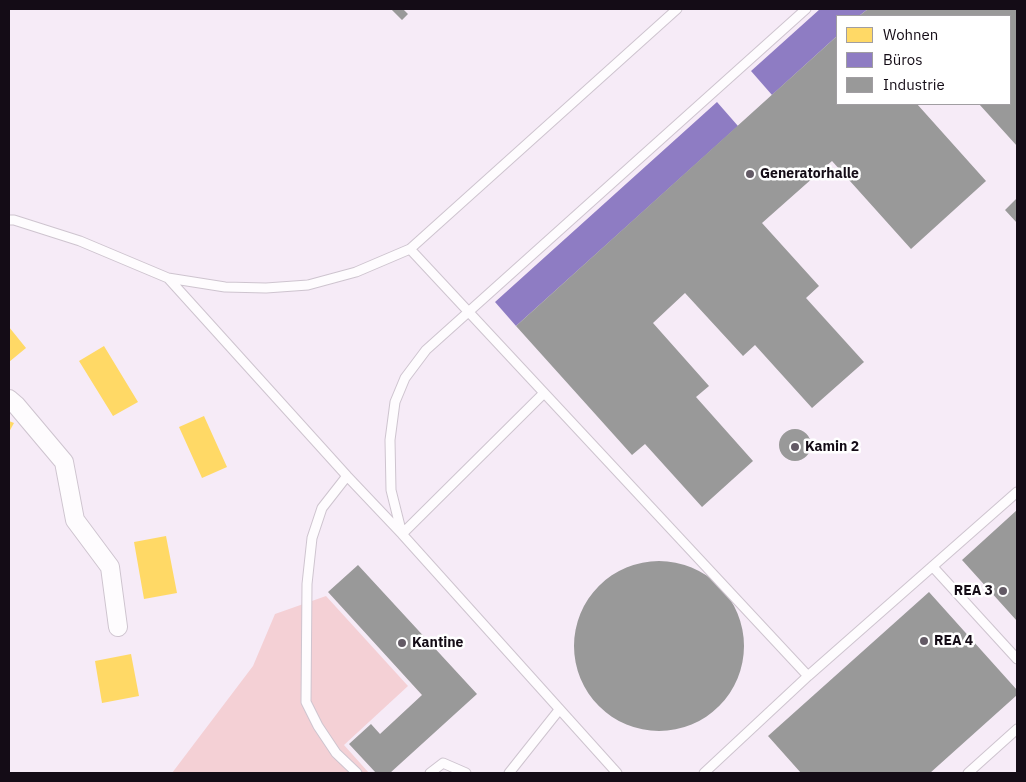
<!DOCTYPE html>
<meta charset="utf-8">
<style>
body{margin:0}
#map{position:relative;width:1026px;height:782px;overflow:hidden;background:#f6ebf7;font-family:"IBM Plex Sans",sans-serif}
canvas{display:block}
.frame{position:absolute;inset:0;border:10px solid #140c16;pointer-events:none}
.legend{position:absolute;left:836px;top:15px;width:175px;height:90px;box-sizing:border-box;background:#fff;border:1px solid #a19ea2;margin:0;padding:6px 9px;list-style:none;font-size:15px;color:#140c16}
.legend li{display:flex;align-items:center;gap:10px;height:25px}
.legend b{width:25px;border:1px solid #a19ea2}
</style>
<div id="map">
<canvas width="1026" height="782"></canvas>
<div class="frame"></div>
<ul class="legend">
<li><b style="height:14px;background:#ffd966"></b>Wohnen</li>
<li><b style="height:14px;background:#8e7cc3"></b>Büros</li>
<li><b style="height:14px;background:#999"></b>Industrie</li>
</ul>
</div>
<script>
const context = document.querySelector('canvas').getContext('2d');
context.lineJoin = 'round';
function paint(path, color) { context.fillStyle = color; context.fill(path, 'evenodd'); }
function stroke(path, color, width, dash) { context.strokeStyle = color; context.lineWidth = width; context.lineCap = dash ? 'butt' : 'round'; context.setLineDash(dash || []); context.stroke(path); }
function label(font, color, halo, rows, align = 'center') {
  context.font = font + ' "IBM Plex Sans",sans-serif'; context.lineWidth = 5; context.setLineDash([]); context.textBaseline = 'middle'; context.strokeStyle = halo; context.fillStyle = color; for (const [text, x, y, turn = 0] of rows) {
    context.save(); context.translate(x, y); context.rotate((+turn || 0) * Math.PI / 180); context.textAlign = isNaN(turn) ? turn : align; if (halo) context.strokeText(text, 0, 0); context.fillText(text, 0, 0); context.restore();
  }
}
const green = new Path2D(`
 M326,596L408,686L344,745L369,773H172L253,666L275,614Z`);
const homes = new Path2D(`
 M9,327L26,348L9,362Z
 M104,346L138,402L113,416L79,361Z
 M204,416L227,467L202,478L179,427Z
 M9,421L14,423L9,432Z
 M166,536L177,593L144,599L134,542Z
 M131,654L139,696L102,703L95,661Z`);
const offices = new Path2D(`
 M820,9H868L859,16H837V36L772,95L751,71Z
 M717,102L738,126L516,326L495,302Z`);
const industry = new Path2D(`
 M391,9H403L408,14L402,20Z
 M868,9H1017V146L979,104H1010V16H859Z
 M837,36V104H917L986,181L911,249L832,161L762,223L819,286L806,298L864,362L812,408L755,345L743,356L685,293L653,323L709,386L696,397L753,461L702,507L645,444L632,455L516,326Z
 M1017,198V223L1005,210Z
 M779 445a16 16 0 1 1 32 0a16 16 0 1 1-32 0Z
 M1017,510V621L962,560Z
 M574 646a85 85 0 1 1 170 0a85 85 0 1 1-170 0Z
 M358,565L477,694L390,773H376L349,744L371,724L380,734L422,695L328,592Z
 M929,592L1017,690V695L930,773H801L768,736Z`);
const lane = new Path2D(`
 M9,220H14L80,241L168,278L347,476L402,534L617,773
 M410,249L808,676
 M168,278L225,287L266,288L308,285L356,272L410,249L677,9
 M544,393L402,534L391,490L390,440L395,402L405,378L426,350L806,9
 M347,476L322,508L312,538L307,584L306,702L318,726L336,753L357,773
 M933,567L1017,659
 M430,773L443,763L466,773
 M509,773L559,710
 M704,773L808,676L1017,492
 M968,773L1017,729`);
const street = new Path2D(`
 M9,399L16,405L64,462L75,520L110,567L118,627`);
const markers = [
 [750,174,5,"#635a65"],
 [795,447,5,"#635a65"],
 [1003,591,5,"#635a65"],
 [924,641,5,"#635a65"],
 [402,643,5,"#635a65"]
];
const poiNames = [
 ["Generatorhalle",760,174],
 ["Kamin 2",805,447],
 ["REA 3",993,591,"right"],
 ["REA 4",934,641],
 ["Kantine",412,643]
];
paint(green, '#f4d0d5');
paint(homes, '#ffd966');
paint(offices, '#8e7cc3');
paint(industry, '#999');
stroke(lane, '#cec4cf', 11);
stroke(street, '#cec4cf', 20);
stroke(lane, '#fefcfe', 9);
stroke(street, '#fefcfe', 18);
for (const [x, y, r, color] of markers) { const dot = new Path2D(); dot.arc(x, y, r, 0, 2 * Math.PI); context.fillStyle = color; context.fill(dot); stroke(dot, '#fff', 2); }
label('bold 14px', '#140c16', '#fff', poiNames, 'left');
</script>
